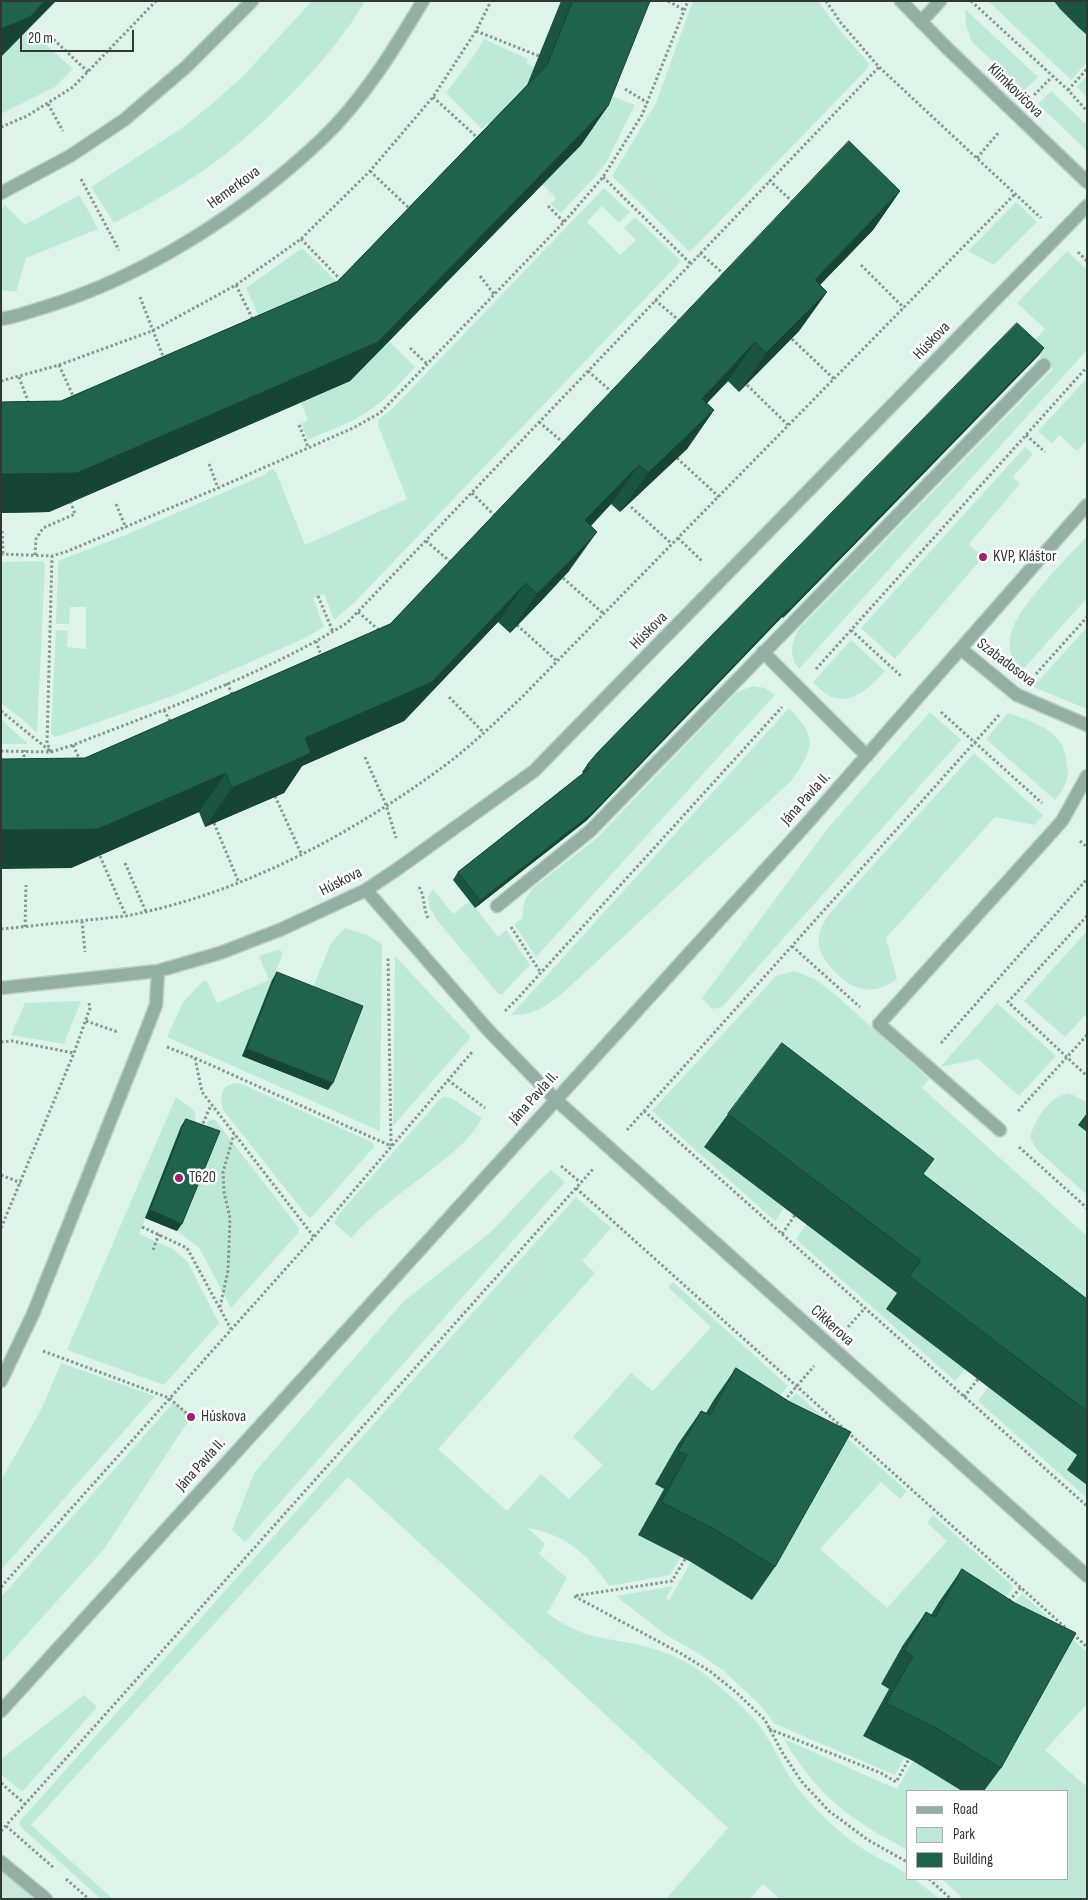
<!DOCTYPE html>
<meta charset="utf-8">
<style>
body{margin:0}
#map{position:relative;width:1088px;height:1900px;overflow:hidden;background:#def4ea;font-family:"Sofia Sans Condensed",sans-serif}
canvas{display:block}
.frame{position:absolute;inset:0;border:2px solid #2f3834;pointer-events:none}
.legend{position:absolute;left:906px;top:1790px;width:162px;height:90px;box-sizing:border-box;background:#fff;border:1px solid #acafae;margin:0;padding:6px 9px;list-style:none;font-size:15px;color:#2f3834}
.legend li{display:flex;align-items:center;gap:10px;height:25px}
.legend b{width:25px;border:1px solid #acafae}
.scale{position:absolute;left:20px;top:30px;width:114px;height:22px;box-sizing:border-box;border:2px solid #2f3834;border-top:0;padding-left:6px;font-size:15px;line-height:18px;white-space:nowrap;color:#2f3834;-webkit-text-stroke:4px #fff;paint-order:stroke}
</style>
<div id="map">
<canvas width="1088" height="1900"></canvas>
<div class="frame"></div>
<ul class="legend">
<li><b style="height:6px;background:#93aea2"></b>Road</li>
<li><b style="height:14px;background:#bdead7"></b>Park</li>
<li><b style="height:14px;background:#1f634c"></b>Building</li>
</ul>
<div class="scale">20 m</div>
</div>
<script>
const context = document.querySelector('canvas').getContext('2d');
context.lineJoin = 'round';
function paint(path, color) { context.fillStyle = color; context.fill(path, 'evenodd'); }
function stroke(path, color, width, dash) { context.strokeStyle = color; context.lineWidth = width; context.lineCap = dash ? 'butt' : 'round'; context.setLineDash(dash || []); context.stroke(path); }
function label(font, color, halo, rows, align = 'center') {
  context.font = font + ' "Sofia Sans Condensed",sans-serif'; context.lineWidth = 5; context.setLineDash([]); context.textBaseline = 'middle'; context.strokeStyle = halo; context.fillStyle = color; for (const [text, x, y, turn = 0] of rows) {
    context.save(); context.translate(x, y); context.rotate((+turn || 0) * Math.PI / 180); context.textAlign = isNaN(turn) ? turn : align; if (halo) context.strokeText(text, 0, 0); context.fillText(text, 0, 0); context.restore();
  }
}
const built = new Path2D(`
 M1,1862L46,1899H1Z`);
const green = new Path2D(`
 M312,1H365C347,32 324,60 300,85C277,109 253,132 227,153C193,180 153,202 114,223L91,187L182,128L213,103L244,75Z
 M693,1H818L834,23L869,64L867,69L690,252L612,176L656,103Z
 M988,1H1054L1087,36V62L1071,80Z
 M965,9L1038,77L1024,91L972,42L966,25Z
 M29,29L73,69L55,87L1,114V36L12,46Z
 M484,39L528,59L526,63L535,67L520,104L495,130L488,123L482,129L446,93L473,57Z
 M1087,76V97L1077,87Z
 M1051,91L1087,125V151L1038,104Z
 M601,92L635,105L606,163L595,177L561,213L551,204L556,198L542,184Z
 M604,188L630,212L619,223L602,206L587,222L620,255L636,240L624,228L635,217L681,261L355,602L334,620L324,594L313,598L324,627L307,637L178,694L56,737L51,734L56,630L68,631L67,647L86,649V607H70L69,624H56L58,562L60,560L123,536L264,475L272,469L276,472L305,545L407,499L378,425L379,419L392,409Z
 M79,195L91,215L98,229L26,258L16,292L1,290V210L5,205L25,225Z
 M1016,202L1037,222L994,265L968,251Z
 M302,248L336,281L265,330L246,288Z
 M1067,251L1087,270V350L799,669C788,654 792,647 797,631L1053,369L1029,346L1045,329L1017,303Z
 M389,341L415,367C402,381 389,396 373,408C354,422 330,430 308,440L301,424L308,420L301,403L338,386L327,360Z
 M1087,378V440L1077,451L1059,435L1052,444L1038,431Z
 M1025,447L1033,454L1013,477L1020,484L969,544L983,557L895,659L861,628Z
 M1087,536V598L1019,674C1012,661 1007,648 1011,633C1018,606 1067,558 1087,536Z
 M43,561L45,565L37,733L22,719L1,703V562Z
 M1087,627V709L1033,687Z
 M851,640L885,671C874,684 855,703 835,698C826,696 819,688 813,682Z
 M753,686L765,688L775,695L536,957L514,924L523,918C522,905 525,898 533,888L596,839L737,692Z
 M789,708C818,737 814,750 791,781L565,991C548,1005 534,1016 511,1015Z
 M930,712L961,740L722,1007L712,1009L702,998L828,828Z
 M1008,713C1026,719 1052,727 1062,745C1064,749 1065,755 1066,760C1071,776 1066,787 1055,800L986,739Z
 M1,719L28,744H1Z
 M974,753L1043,815L1035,825L995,817L886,938L897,979C873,997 852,991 833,970C827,963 821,955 819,946C818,934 822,924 829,914Z
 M433,889L453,914L470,901L498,937L506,930L530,965L501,995L495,990L437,920L430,908L428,897Z
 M345,928L367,935L382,944L380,1131L167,1037L183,1002L204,980L207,981L217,1003L269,980L259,956L280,949L282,954L280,961L242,1056L310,995L331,943Z
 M1087,931V1013L1065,1037L1024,1001Z
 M395,956L471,1037L393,1126V1125Z
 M795,971L815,979L837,996L929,1079L922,1088L1087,1236V1350L965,1369L955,1381L796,1239L807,1224L704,1147L784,1208L775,1221L652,1111L776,976Z
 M81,1001L64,1044L11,1035L25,1003Z
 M997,1003L1056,1056L1019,1096L978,1059L940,1067Z
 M239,1083L372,1142L374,1147L311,1218L307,1216L223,1110C219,1094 221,1084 239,1083Z
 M1069,1093L1087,1102V1195L1036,1149L1030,1137C1036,1119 1048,1097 1069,1093Z
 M445,1096L451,1098L482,1118C470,1141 451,1154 431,1170C404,1191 374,1212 351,1238L334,1223L339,1214L440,1099Z
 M176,1097C193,1110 199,1108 194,1131L181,1127L139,1234L173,1249L187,1261L219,1323L164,1385L67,1350Z
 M212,1119L216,1121L299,1228L298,1233L231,1308L202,1253L198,1247L177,1231L214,1139L203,1135L208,1121Z
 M551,1170L565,1182L245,1542L232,1530L254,1473L403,1302L492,1231L539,1181Z
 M576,1197L611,1228L582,1261L595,1273L438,1449L507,1511L541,1474L569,1499L603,1465L573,1437L631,1373L653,1391L711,1327L668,1287L673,1282L788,1386L754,1426L713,1401L686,1448L678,1444L656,1482L664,1489L681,1557L670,1575L609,1586C589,1555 565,1534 528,1528L545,1544L539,1554L567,1578L547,1613C557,1620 566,1626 576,1630C592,1637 608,1639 624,1642C654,1647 684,1657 707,1676C726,1692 751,1712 764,1732C776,1751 785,1772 799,1790C817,1811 837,1831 860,1847C873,1856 889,1862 902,1871L907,1874V1879H914L940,1899H780L763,1884L750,1899H666L728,1828L348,1477L31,1825L113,1899H101L23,1829L20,1825V1821Z
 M61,1363L155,1396L1,1570V1480L41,1410Z
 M988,1387L1087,1444L1067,1470L1087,1485V1498L978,1401Z
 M796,1393L907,1491L900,1499L881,1482L820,1549L887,1608L947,1541L927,1523L933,1515L1014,1587L979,1627L921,1633L903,1645L881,1683L889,1689L863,1736L905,1757L895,1775L775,1724L760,1705L724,1671L696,1652L666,1635L616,1596L673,1586L666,1598L669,1600L691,1562L752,1599L763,1432Z
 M174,1402L191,1417L104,1549L1,1663V1597Z
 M1022,1594L1087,1652V1704L1045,1750L1087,1787V1899H963L942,1879H1067V1791H983L988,1633Z
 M84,1695L97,1707L22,1792L1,1774V1759Z
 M784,1739L897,1789L913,1761L963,1791H907V1850C891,1840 875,1833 860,1822C827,1801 803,1772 784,1739Z`);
const path = new Path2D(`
 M668,1L684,10
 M826,1L841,23L879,67L1041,218
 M971,1L1068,90L1087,111
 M476,31L539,56
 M50,36L88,72
 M625,89L648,103
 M1068,90L1087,69
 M1034,95L1052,77
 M433,97L480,140
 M48,104L63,131
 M1,127L27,116L73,87L156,1
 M977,158L999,132
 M370,171L412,211
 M603,177L690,263
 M81,179L119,250
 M769,180L795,204
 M548,206L564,222
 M301,239L341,280
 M1078,252L1087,261
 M700,253L726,276
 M861,265L904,308
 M480,276L494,294
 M236,285L253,320
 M140,297L164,359
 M655,300L682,323
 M792,339L834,379
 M410,348L427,364
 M59,365L74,398
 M588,371L613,393
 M19,377L29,404
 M1,381L59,365L152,331L236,285L301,239L370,171L433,97L476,31L491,1
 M747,385L788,425
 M539,422L566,445
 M299,425L308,447
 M1026,435L1045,452
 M677,458L719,497
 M209,464L218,488
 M472,493L497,518
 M116,504L126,528
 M631,507L672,544
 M2,531L3,554
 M678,538L703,562
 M426,541L453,564
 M1,554L52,556L68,551L218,488L353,428L380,413L564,222L603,177L642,115L688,1
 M35,555L36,539L43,528L75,514L71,503
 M563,578L604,614
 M318,596L333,632
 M358,612L380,631
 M517,625L557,661
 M851,630L901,676
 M316,641L322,658
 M816,669L1087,367
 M1036,674L1087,617
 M227,683L233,696
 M449,697L483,732
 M164,710L172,725
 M1,711L50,751
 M941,712L1042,803
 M73,745L80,760
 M1,751L51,752L73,745C165,709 263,675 347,623L879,67
 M51,752L47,743L52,556
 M365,757L386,805L396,838
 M24,762V750
 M275,796L301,853
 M214,823L239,883
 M1080,841L1087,847
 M100,856L126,916
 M125,863L146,912
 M419,887C425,896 423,908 428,918
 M1087,916L1008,1002L1087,1076
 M82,921L85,952
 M25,927L26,885
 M511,927L541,973
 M1,929L126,916C239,894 343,839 436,772C467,750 496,722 524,695L1015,194
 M792,946L860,1007
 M505,1011L518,998L782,707
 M86,1021L118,1032
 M1,1042L12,1041L74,1053
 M941,1043L1087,879
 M167,1047L195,1058L391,1146L388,956
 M195,1058L202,1092L314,1237
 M448,1080L485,1108
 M644,1111L1087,1506
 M1018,1111L1087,1035
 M201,1128L211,1105
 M627,1130L1000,714
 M1019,1147L1087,1208
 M561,1166L580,1182
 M1,1175L21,1183
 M576,1188L1068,1630
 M142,1227L187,1248L231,1329
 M1,1228L74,1053L90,1008L89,1003
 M782,1234L795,1215
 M153,1250L159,1234
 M220,1307L228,1271L230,1218L224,1192L223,1172L234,1134
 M848,1327L865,1308
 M43,1351L169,1398L191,1417
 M964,1397L978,1379
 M784,1401L814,1366
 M685,1559L672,1581L574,1596L680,1653L711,1672L737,1693L765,1720L782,1752L801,1781L829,1811L868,1840L907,1862
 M1,1587L314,1237L473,1051
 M1009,1601L1021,1587
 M1073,1634L1087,1647
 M769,1729L881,1773L896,1782L909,1759
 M1,1783L25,1804
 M6,1826L54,1868
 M1,1831L593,1169
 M66,1879L89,1899
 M929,1879L951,1899`);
const service = new Path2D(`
 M961,649L1017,695L1087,725
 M763,652L867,756
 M497,906L590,831L1044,365
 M1000,1130L879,1024L1062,821L1087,776
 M1,1862L46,1899`);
const minor = new Path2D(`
 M901,1L948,49L1087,182
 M921,22L940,1
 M1,193L70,156L124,120L186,67L252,1
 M1,319C16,317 31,311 45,307C146,276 246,211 322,139C363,100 394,49 423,1
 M366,890L489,1031L555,1099L1087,1576
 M1,988L158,971
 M1,1381L33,1314L142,1041L156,1005L158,971L220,953L282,929L366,890L396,870L534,771L1087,206
 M1,1711L803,828L1087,505`);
const wall = new Path2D(`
 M561,1H650L608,106L581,145L350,381L49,512L1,513V402L61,401L338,281L527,85Z
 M1054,1H1087V35L1079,28L1060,9Z
 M900,191L873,230L820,285L827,292L799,331L739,392L728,381L707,403L714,410L687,449L620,512L611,504L591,526L569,571L543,599L510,633L498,622L404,721L302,766L284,793L205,827L199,812L71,868L85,758L390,624Z
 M1039,355L783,618L782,617L597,810L586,821L475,908L453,880L458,872L583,773L582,772L587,765Z
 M277,972L328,1090L242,1056L272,980Z
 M1087,1113V1132L1078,1125Z
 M728,1114L923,1174L1087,1299V1485L1067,1470L1077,1455L886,1309L897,1293L704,1147Z
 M186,1119L177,1231L145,1218L181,1126Z
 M736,1368L775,1567L752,1600L691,1562L638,1535L664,1489L655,1484L678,1444L701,1411L706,1413L713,1401Z
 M962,1569L1001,1768L984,1791H962L913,1761L863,1736L889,1689L881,1684L903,1645L926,1612L931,1615L939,1602Z`);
const shadedWall = new Path2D(`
 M45,1H56L1,57V29Z
 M608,106L581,145L350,381L49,512L1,513V474L77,473Z
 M900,191L873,230L787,319L815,280Z
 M827,292L799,331L739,392L766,353Z
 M755,342L728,381L674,438L702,399Z
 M1044,348L1039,355L783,618L788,611Z
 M714,410L687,449L620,512L648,473Z
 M639,465L611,504L558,560L585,520Z
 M597,532L569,571L543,599L510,633L537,594Z
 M526,583L498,622L404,721L302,766L284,793L205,827L232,788L305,738Z
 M787,610L782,617L586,821L475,908L480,901Z
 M226,773L199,812L71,868L1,869V830Z
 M247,1049L333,1083L328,1090L242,1056Z
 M150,1210L182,1224L177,1231L145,1218Z`);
const building = new Path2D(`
 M1,1H45L30,17L1,29Z
 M573,1H650L608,106L378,342L77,473L1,474V402L61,401L338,281L547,65Z
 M849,141L900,191L815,280L827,292L766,353L755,342L702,399L714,410L648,473L639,465L585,520L597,532L571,560L537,594L526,583L432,682L305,738L311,753L232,788L226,773L98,829L1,830V759L85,758L390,624Z
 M1017,323L1044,348L788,611L787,610L602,803L591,814L480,901L458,872L590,768L587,765L598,752Z
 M277,972L363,1006L333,1083L247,1049Z
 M782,1043L934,1159L923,1174L1087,1299V1411L909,1276L921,1261L728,1114Z
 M186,1119L220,1131L182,1224L150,1210Z
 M736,1368L790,1402L851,1432L775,1567L714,1529L661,1502L687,1455L678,1451L701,1411L710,1415Z
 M962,1569L1015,1603L1076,1633L1001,1768L936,1728L886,1703L913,1656L904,1651L926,1612L935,1617Z`);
const markers = [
 [983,557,5,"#9f1f71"],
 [179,1178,5,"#9f1f71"],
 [191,1417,5,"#9f1f71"]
];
const streetNames = [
 ["Klimkovičova",1015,91,44],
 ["Hemerkova",234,188,-36],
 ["Húskova",932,341,-46],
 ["Húskova",649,631,-45],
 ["Szabadosova",1006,663,37],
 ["Jána Pavla II.",806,799,-48],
 ["Húskova",341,882,-27],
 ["Jána Pavla II.",534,1098,-48],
 ["Cikkerova",832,1326,42],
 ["Jána Pavla II.",201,1465,-48]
];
const poiNames = [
 ["KVP, Kláštor",993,557],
 ["T620",189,1178],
 ["Húskova",201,1417]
];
paint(built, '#cae7db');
paint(green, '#bdead7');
stroke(service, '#bbcec6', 15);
stroke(minor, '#bbcec6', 15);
stroke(path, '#889891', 3, [2.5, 2.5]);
stroke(service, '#93aea2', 12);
stroke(minor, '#93aea2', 12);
paint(wall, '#1b5541');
paint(shadedWall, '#164535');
paint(building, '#1f634c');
stroke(building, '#164535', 1);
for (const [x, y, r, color] of markers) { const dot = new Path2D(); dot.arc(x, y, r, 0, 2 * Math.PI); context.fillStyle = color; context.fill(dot); stroke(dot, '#fff', 2); }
label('16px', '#2f3834', '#fff', streetNames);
label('16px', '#2f3834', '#fff', poiNames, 'left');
</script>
